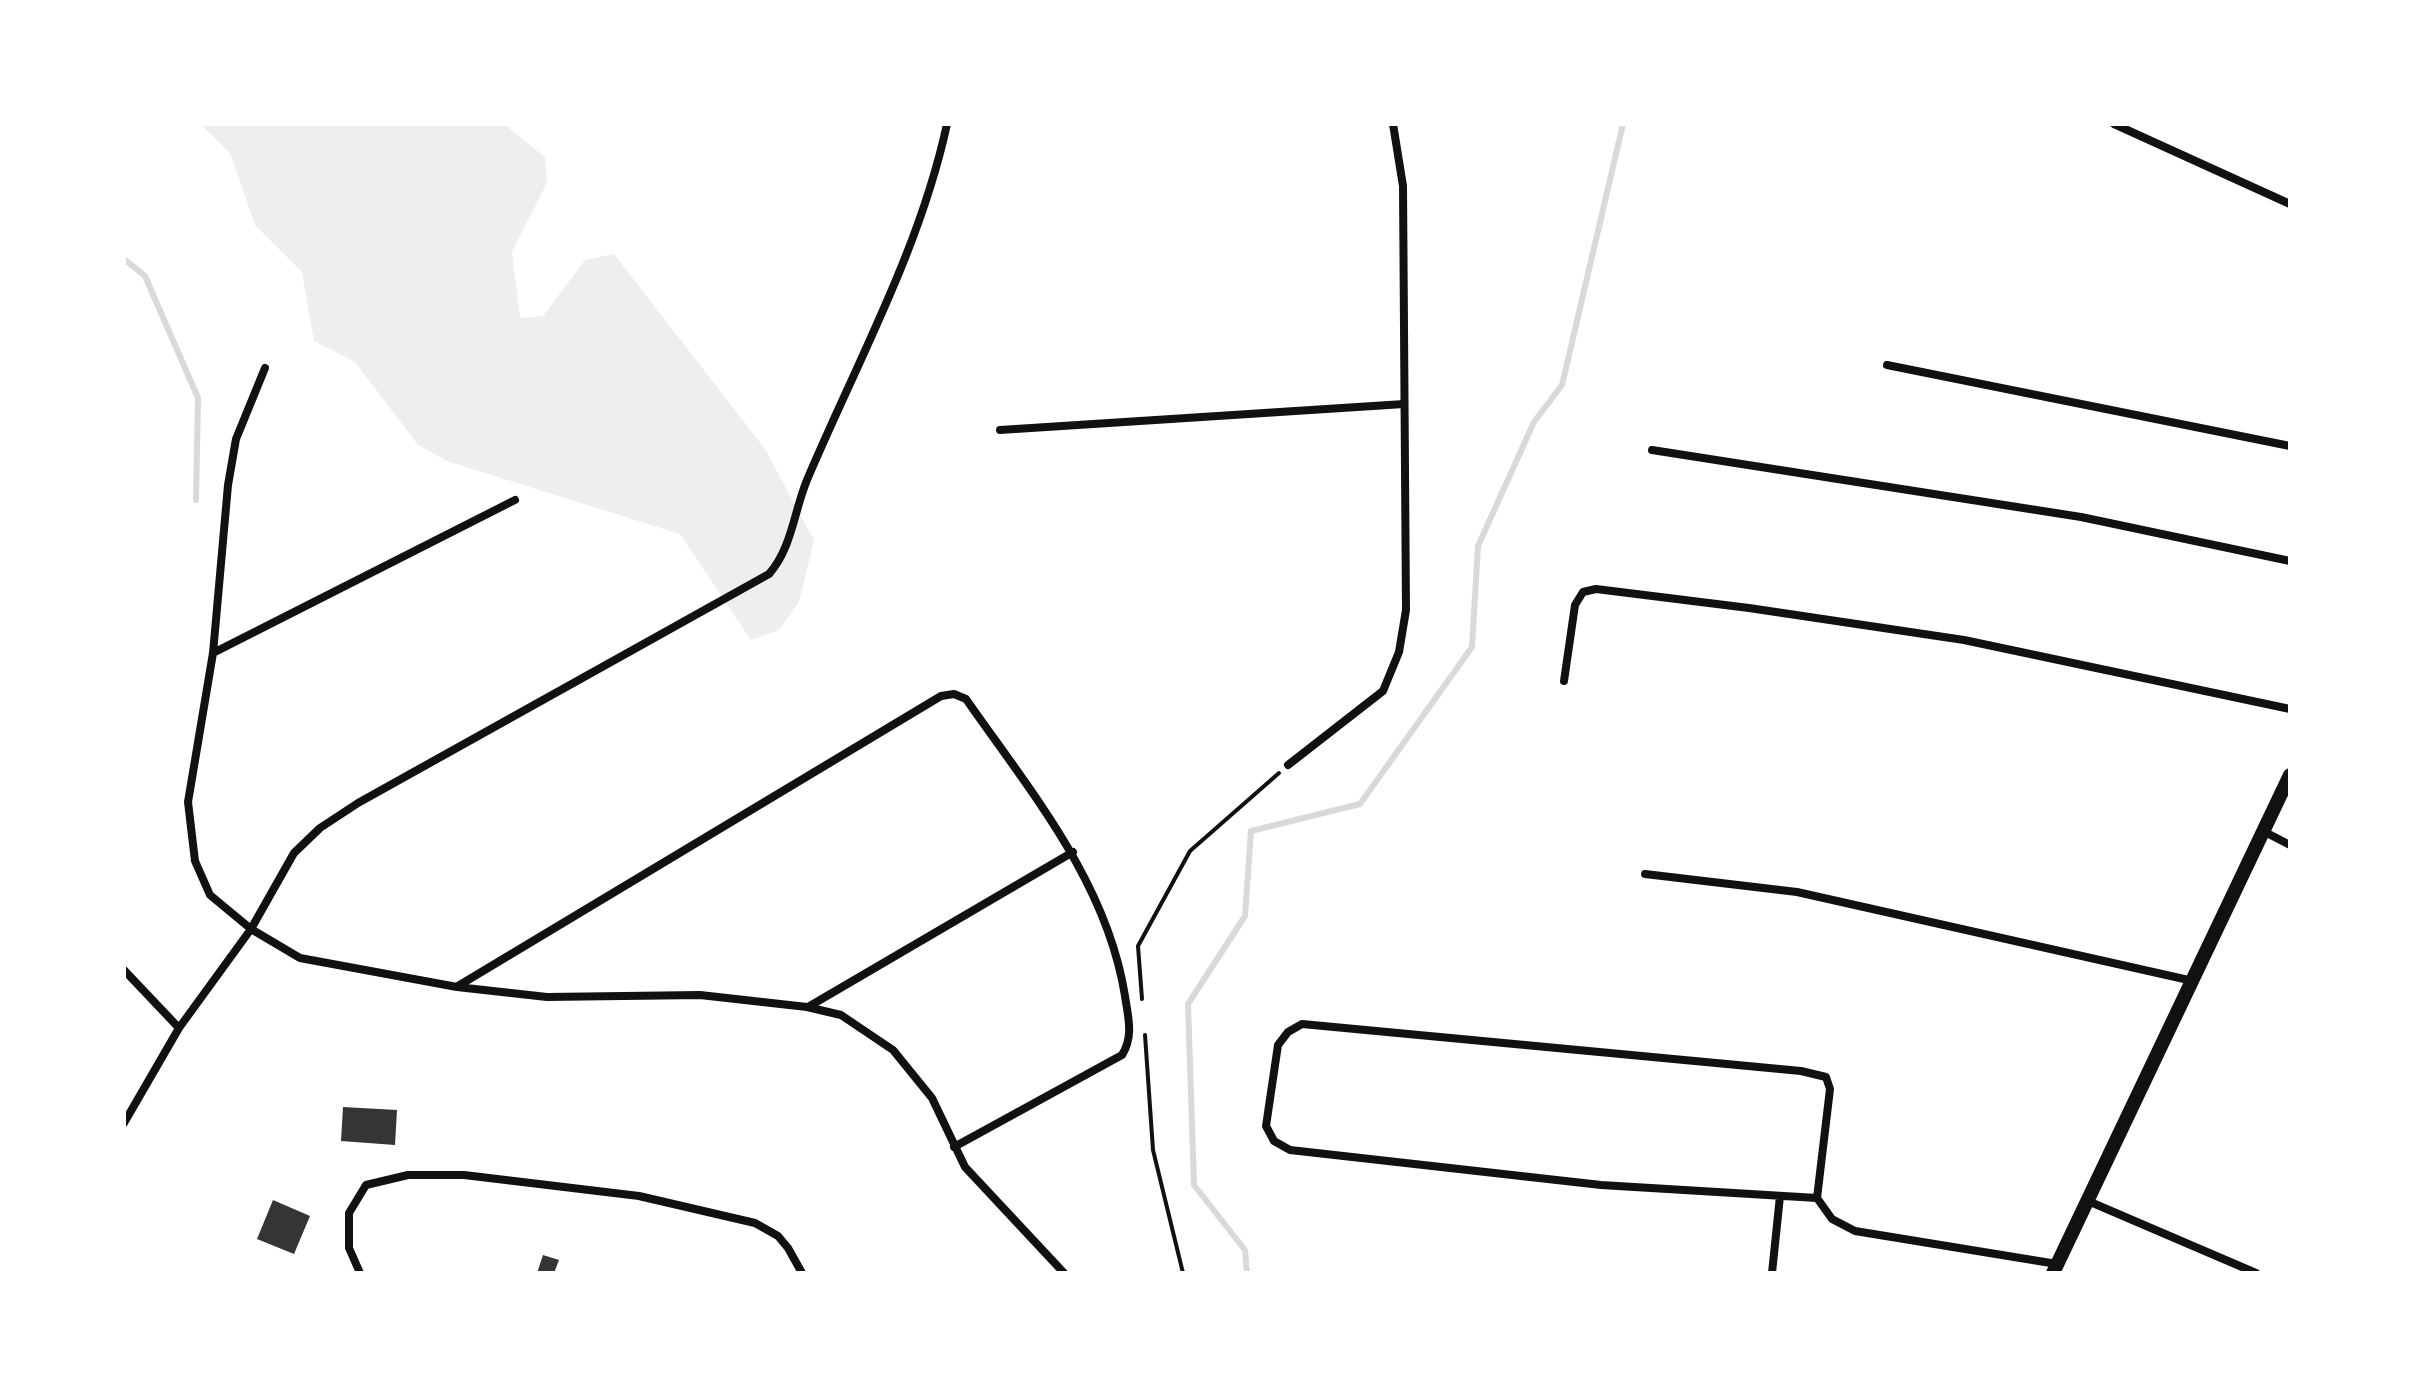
<!DOCTYPE html>
<style>
body{margin:0}
#map{position:relative;width:2414px;height:1397px;overflow:hidden;background:#fff;font-family:"DejaVu Sans",sans-serif}
canvas{display:block}
.frame{position:absolute;inset:0;border:126px solid #fff;pointer-events:none}
</style>
<div id="map">
<canvas width="2414" height="1397"></canvas>
<div class="frame"></div>
</div>
<script>
const context = document.querySelector('canvas').getContext('2d');
context.lineJoin = 'round';
function paint(path, color) { context.fillStyle = color; context.fill(path, 'evenodd'); }
function stroke(path, color, width, dash) { context.strokeStyle = color; context.lineWidth = width; context.lineCap = dash ? 'butt' : 'round'; context.setLineDash(dash || []); context.stroke(path); }
const green = new Path2D(`
 M200,124H504L545,157L547,183L512,252L520,318L543,316L585,260L614,254L765,449L814,540L799,602L779,630L751,640L680,534L447,461L418,445L355,362L314,341L302,272L255,225L230,153Z`);
const stream = new Path2D(`
 M124,259L145,276L198,398L196,500
 M1247,1273L1245,1250L1194,1185L1188,1004L1245,916L1251,831L1360,804L1472,647L1478,546L1534,422L1562,385L1623,124`);
const building = new Path2D(`
 M343,1107L397,1110L395,1145L341,1141Z
 M273,1200L310,1216L294,1254L257,1239Z
 M543,1255L559,1260L554,1273H537Z`);
const path = new Path2D(`
 M1142,999L1138,946L1190,851L1279,773
 M1145,1035L1153,1150L1183,1273`);
const minor = new Path2D(`
 M2114,124L2290,204
 M1887,365L2290,446
 M265,368L236,439L228,485L213,653L188,802L195,861L210,895L251,929L300,958L457,987L547,997L700,995L807,1007L841,1015L893,1050L932,1098L965,1167L1064,1273
 M1000,430L1404,404
 M1652,450L2081,517L2290,561
 M213,653L515,500
 M1564,681L1575,605L1583,592L1596,589L1749,608L1964,640L2290,709
 M1288,765L1383,691L1399,652L1406,610L1403,186L1393,124
 M2263,831L2290,845
 M1645,874L1797,892L2193,981
 M124,970L179,1028
 M458,986L941,696L954,694L966,699C1030,791 1107,882 1125,996C1128,1017 1134,1036 1122,1055L954,1147
 M808,1007L1073,852
 M124,1123L179,1028L251,929L294,853L320,828L358,803L769,574C792,548 794,511 807,480C857,362 920,249 947,124
 M1817,1198L1601,1185L1290,1150L1274,1141L1266,1126L1278,1045L1288,1032L1302,1024L1801,1071L1826,1077L1830,1089L1817,1198L1832,1219L1855,1231L2057,1264
 M2088,1201L2256,1273
 M360,1273L349,1248V1213L366,1185L408,1175H464L639,1196L755,1223L778,1236L788,1248L802,1273
 M1772,1273L1780,1196`);
const tertiary = new Path2D(`
 M2053,1273L2290,775`);
paint(green, '#eee');
stroke(stream, '#d9d9d9', 6);
paint(building, '#353535');
stroke(path, '#111', 4);
stroke(minor, '#111', 8);
stroke(tertiary, '#111', 14);
</script>
